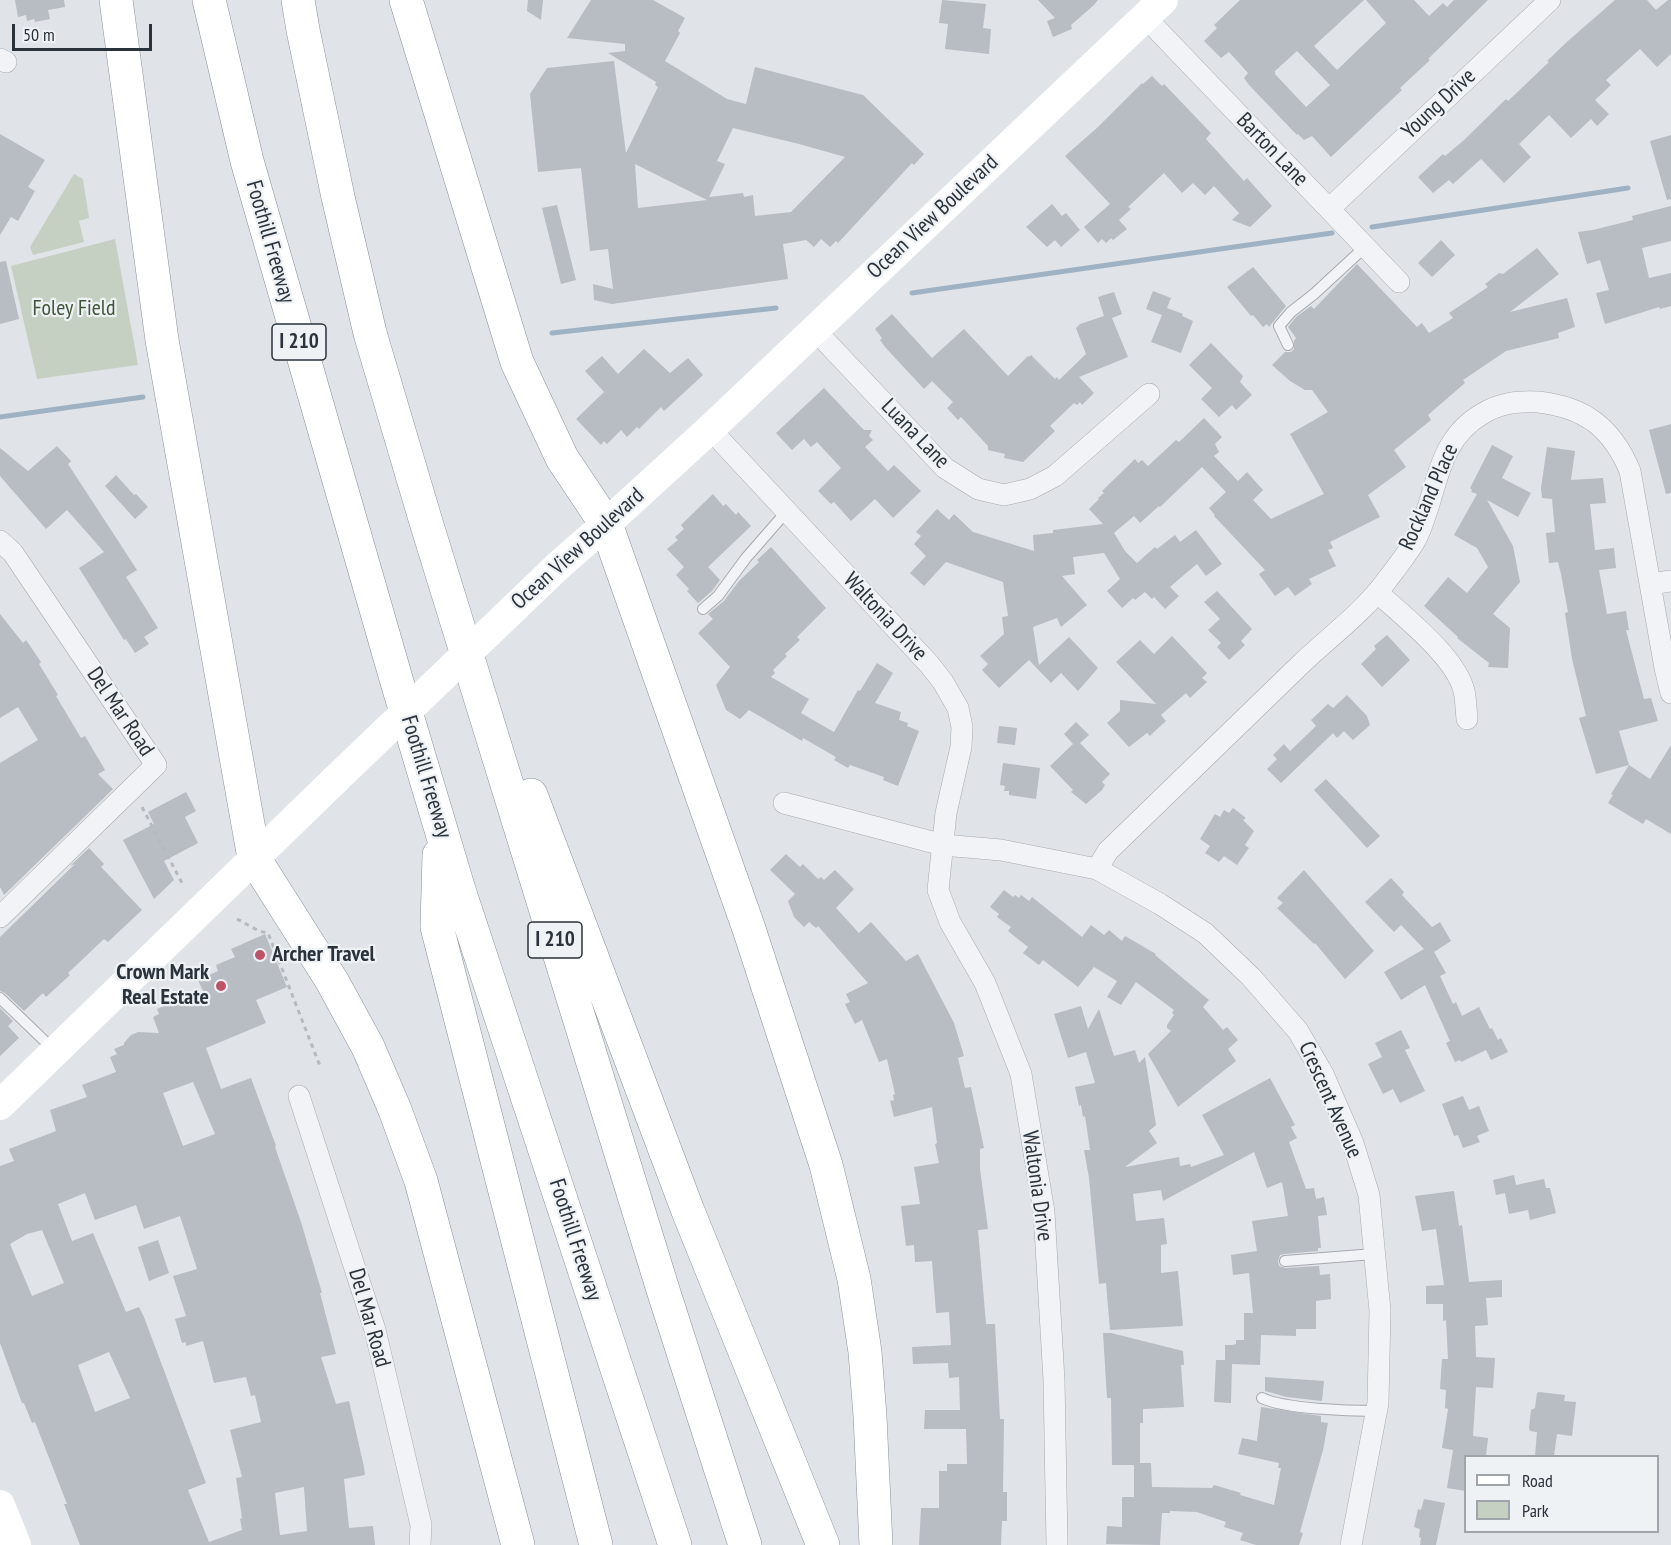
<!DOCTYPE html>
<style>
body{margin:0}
#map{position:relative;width:1671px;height:1545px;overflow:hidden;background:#e0e3e7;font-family:"PT Sans Narrow",sans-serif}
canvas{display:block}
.legend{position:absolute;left:1464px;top:1455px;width:195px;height:78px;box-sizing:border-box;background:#eff2f5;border:2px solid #a0a5ab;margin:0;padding:8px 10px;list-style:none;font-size:18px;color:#2a323c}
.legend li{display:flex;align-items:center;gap:12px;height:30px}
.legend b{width:30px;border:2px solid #a0a5ab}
.scale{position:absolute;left:12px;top:24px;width:140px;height:27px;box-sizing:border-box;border:3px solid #2a323c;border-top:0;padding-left:8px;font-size:18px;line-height:21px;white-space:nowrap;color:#2a323c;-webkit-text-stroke:4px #eff2f5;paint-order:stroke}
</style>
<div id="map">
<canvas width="1671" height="1545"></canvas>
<ul class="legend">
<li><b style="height:8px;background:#fff"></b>Road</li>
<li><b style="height:16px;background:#c6d0c2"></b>Park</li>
</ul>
<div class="scale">50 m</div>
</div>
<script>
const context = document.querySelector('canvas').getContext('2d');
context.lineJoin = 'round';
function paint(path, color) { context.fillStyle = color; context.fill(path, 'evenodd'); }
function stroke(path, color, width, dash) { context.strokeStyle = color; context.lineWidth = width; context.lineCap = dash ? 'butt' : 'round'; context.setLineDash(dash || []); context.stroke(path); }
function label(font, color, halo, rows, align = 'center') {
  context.font = font + ' "PT Sans Narrow",sans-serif'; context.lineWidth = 4.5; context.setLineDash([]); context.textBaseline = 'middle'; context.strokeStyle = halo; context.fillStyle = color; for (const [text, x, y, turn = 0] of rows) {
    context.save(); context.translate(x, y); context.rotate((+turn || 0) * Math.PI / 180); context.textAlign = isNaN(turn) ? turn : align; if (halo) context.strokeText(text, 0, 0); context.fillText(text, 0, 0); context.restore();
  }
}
const green = new Path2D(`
 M74,174L83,179L89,218L79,221L84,242L33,255L30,247Z
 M115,239L138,365L37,379L11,266Z`);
const stream = new Path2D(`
 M1372,227L1628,188
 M912,293L1332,233
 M552,333L776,308
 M0,417L143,397`);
const building = new Path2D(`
 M15,0H64L65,7L48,10L50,19L35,22L34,19L27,21L26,15L18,17Z
 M528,0H543L541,20L527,11Z
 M591,0H653L685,18L678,31L680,33L665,61L727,99L746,104L755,67L863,95L924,154L914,165L912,163L838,243L836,241L830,247L821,239L814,247L806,240L783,244L788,279L612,304L594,300L593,284L613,289L608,249L590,251L581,168L538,172L530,94L547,68L614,61L626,153L658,87L655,85L656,82L608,53L625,51V44L567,38ZM733,128L799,144L845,157L791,212L755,216L753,195L744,197L743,193L709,197L725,164L717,161ZM635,164L707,200L638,208Z
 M942,0L986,4L983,28L991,29L989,54L945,49L948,24L939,23Z
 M1038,0H1098L1094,5L1071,25L1072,29L1053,37L1047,21L1055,18Z
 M1240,0H1364L1314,46L1337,70L1386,23L1366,0H1414L1429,16L1443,3L1447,7L1454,0H1488L1428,59L1430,60L1400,88L1402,90L1331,157L1312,136L1304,140L1298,134L1297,135L1249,85L1244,78L1248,73L1229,52L1221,58L1204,41L1217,28L1214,25ZM1297,51L1330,85L1306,107L1275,74V71Z
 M1615,0H1647L1656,10L1668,0H1671V54L1657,67L1640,49L1606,80L1611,85L1595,100L1609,114L1597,126L1591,119L1571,138L1549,115L1519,144L1531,157L1504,183L1481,159L1453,184L1449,180L1433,193L1418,177L1443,154L1445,156L1463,141L1506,99L1508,101L1549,62L1547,61L1569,40Z
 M1152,76L1162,86L1164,84L1211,133L1206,139L1244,181L1247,178L1272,206L1250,227L1232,220L1239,213L1214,186L1205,195L1193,183L1182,193L1164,173L1128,207L1131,209L1119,220L1127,229L1113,240L1111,238L1106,243L1102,239L1098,243L1084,227L1110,204L1065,156L1098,127L1142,83L1143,84Z
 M0,134L45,160L28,187L35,191L18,221L11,217L0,235Z
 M1671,135V199L1667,200L1650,141Z
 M1052,204L1062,216L1066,213L1080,230L1061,247L1055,240L1047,247L1026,227Z
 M557,205L576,280L561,284L542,208Z
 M1671,206V241L1642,248L1649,278L1671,273V306L1660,309L1659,307L1605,324L1596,293L1609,290L1600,260L1587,264L1578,232L1593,230L1633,220L1632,216Z
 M1441,240L1455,255L1432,277L1418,263Z
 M1537,248L1559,274L1510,312L1567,298L1575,327L1558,333L1559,338L1506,351L1463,380L1465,383L1428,415L1431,420L1394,450L1406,467L1368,495L1380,517L1330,542L1333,548L1328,550L1336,566L1309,579L1312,584L1295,596L1288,587L1275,596L1259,574L1265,570L1214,516L1215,515L1209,508L1226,492L1202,467L1160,507L1159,506L1140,523L1134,516L1114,533L1125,551L1137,563L1155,547L1157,549L1175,535L1180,542L1196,530L1222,564L1206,576L1197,564L1185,574L1170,587L1179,596L1165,609L1154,597L1152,599L1145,592L1135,600L1133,598L1122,608L1107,591L1120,579L1104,553L1073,557L1075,574L1062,576L1087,605L1061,627L1057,618L1033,627L1039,665L1069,637L1098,668L1078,691L1061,673L1051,683L1029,660L999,688L982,670L988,664L980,656L1004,634L1002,617L1008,616L1003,582L946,562L924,586L910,573L926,556L914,544L921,536L916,532L937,509L949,520L954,514L973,532L1034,551L1033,535L1053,533V530L1103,524L1089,509L1099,499L1098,498L1104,493L1102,491L1135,459L1138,463L1142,460L1148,466L1176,440L1179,442L1204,418L1222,437L1215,444L1219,452L1214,456L1238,481L1247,472L1263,490L1253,500L1271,519L1324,494L1290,434L1328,412L1312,390H1305L1290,381L1272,365L1285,352H1291L1294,349V341L1296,338L1288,327L1296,317L1311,306L1314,309L1357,264L1417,327L1422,323L1429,333L1453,318L1449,313L1488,287L1485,284L1499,273L1503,274Z
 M6,261L19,319L0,324V262Z
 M1253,267L1286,306L1269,327L1267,324L1263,327L1253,315L1251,316L1227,287Z
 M1153,291L1171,298L1167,308L1183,314L1182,316L1193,321L1181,353L1151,342L1162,315L1146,309Z
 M1114,292L1122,314L1112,318L1128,357L1079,377L1094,393L1082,405L1080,402L1077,405L1074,403L1050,426L1055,431L1023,462L1004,458L1005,454L988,450V446L961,417L958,420L947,408L953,402L932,381L924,389L885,347L880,340L882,338L875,329L892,314L932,358L964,329L1008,376L1028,356L1029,357L1031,355L1055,379L1057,377L1059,380L1086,354L1076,328L1080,324L1104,316L1098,297Z
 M1211,343L1243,376L1240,382L1252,395L1236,410L1232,405L1219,417L1201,399L1212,388L1189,365Z
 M644,349L670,373L688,358L703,375L664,411L661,407L639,429L637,427L627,437L621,430L607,444L604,441L601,445L576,419L604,392L585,371L602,356L618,374Z
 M824,388L860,426L864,430H872L869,436L873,440L865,447L888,471L894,465L921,491L893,518L875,499L851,521L834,502L831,504L818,491L841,468L817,442L811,447L804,439L792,450L776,433Z
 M1671,424V493L1666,494L1649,430Z
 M1492,445L1513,456L1502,478L1531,493L1518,517L1487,500L1513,546L1520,582L1493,614L1510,628L1508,668L1488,667L1489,663L1457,638L1458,637L1424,606L1448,577L1467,593L1488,567L1477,548L1454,535L1477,494L1471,492L1472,490L1470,488Z
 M57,446L71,461L68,464L137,570L126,577L158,628L144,637L149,644L135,653L126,639L124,640L79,568L104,552L67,510L46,529L0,476V448L28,471Z
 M1547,447L1575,451L1571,480L1603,478L1606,503L1590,504L1595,550L1614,548L1616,568L1599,570L1607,614L1626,611L1629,630H1626L1644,699L1651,698L1658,721L1619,731L1629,765L1596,774L1579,718L1586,716L1572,659L1565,613L1568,612L1561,574L1558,562L1549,563L1546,533L1555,532L1552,499L1542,498L1541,488Z
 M116,475L134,495L136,494L148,507L135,519L105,486Z
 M713,494L723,506L726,504L736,515L738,512L751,526L708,567L720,580L712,591L698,603L687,591L689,589L676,575L684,567L667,549L678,540L675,537L684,529L681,525Z
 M771,547L826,608L797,637L800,640L785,654L787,656L773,670L775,673L771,677L809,699L801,713L834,732L858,690L860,691L877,663L893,673L875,703L901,712L899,720L908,723L907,726L919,731L898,786L883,780L884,777L850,765L848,768L834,760L836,757L803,738L802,741L749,710L740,719L726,710L716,685L730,667L698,633L713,619L708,614L724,601L739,581L759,562L757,560Z
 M1217,591L1252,629L1241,641L1245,645L1229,660L1217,647L1221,643L1208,630L1220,619L1204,602Z
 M0,614L23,643L26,640L41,662L39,664L58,695L56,696L81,738L85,736L105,770L98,774L113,789L4,895L0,887V763L38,740L18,707L0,718Z
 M1387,635L1410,660L1382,687L1361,664L1376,649L1374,646Z
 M1172,636L1207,673L1202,678L1207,682L1190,698L1186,693L1161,715L1166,721L1154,732L1150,736L1147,733L1129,747L1107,723L1120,711V700L1156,704L1116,662L1140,640L1154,654Z
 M1347,695L1367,716L1370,725L1353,740L1344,731L1337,738L1333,733L1281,783L1267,769L1277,759L1273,755L1284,744L1290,751L1316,726L1311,720L1328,704L1333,708Z
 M1076,722L1089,735L1080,743L1110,774L1102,782L1105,785L1102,790L1086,804L1071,792L1073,790L1050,766L1073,744L1064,734Z
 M999,726L1017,728L1015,745L997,743Z
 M1671,745V834L1646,819L1643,824L1608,803L1613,795L1611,794L1629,765L1650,779Z
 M1003,763L1040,768L1036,799L1009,795V791H1004L1005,786L1000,785Z
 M1326,779L1380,836L1367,848L1314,790Z
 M186,792L196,811L185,817L198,843L164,861L174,880L154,899L123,840L154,824L148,812Z
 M1233,808L1246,818L1243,820L1254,831L1245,845L1249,848L1237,865L1224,856L1219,862L1205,853L1210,846L1200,839L1215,814L1220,817L1224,810L1229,813Z
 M89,848L104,864L101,867L142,910L108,942L104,939L68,973L70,975L46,997L43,993L24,1011L5,993L0,991V937L75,864L70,866Z
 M786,854L800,867L803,864L818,879L821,877L824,880L835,870L854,889L836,908L859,933L871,922L906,961L918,954L954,1023L964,1056L958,1058L965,1088L971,1087L984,1148L980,1149V1169L988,1229L978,1230L986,1324H995L1000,1419H1004L1003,1492H1007V1521H1002L1001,1545H919L921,1508H939V1471H947V1464H967L966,1429H924L925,1410H960L959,1377L949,1378L948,1363L913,1364L912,1347L951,1345L949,1312L936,1313L932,1261L915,1262L914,1245L906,1246L901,1206L920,1204L914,1167L939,1163L935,1144L937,1143L932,1107L894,1117L890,1101L894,1100L893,1095L895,1094L887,1059L879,1062L862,1020L855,1024L845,1004L850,1002L846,994L868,983L818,926L816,928L809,922L804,927L794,917L788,901L795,894L770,870Z
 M1304,870L1374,951L1345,979L1315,943L1314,944L1277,908L1283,903L1277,898Z
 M1391,878L1404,892L1402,895L1432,927L1440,922L1451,941L1434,952L1446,973L1440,976L1453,1004L1456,1002L1462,1016L1479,1007L1490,1029L1492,1028L1498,1040L1501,1038L1508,1052L1491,1060L1486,1050L1461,1062L1460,1060L1455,1062L1446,1043L1450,1041L1425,985L1401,1000L1384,972L1424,949L1401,925L1394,932L1365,902Z
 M1004,890L1013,897L1015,895L1019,898L1021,895L1029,901L1032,897L1082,937L1091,925L1104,935L1109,930L1122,941L1125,936L1156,954L1155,955L1209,1000L1203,1007L1223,1030L1227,1027L1238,1040L1228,1049L1236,1061L1178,1107L1148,1054L1171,1031L1167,1028V1025L1174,1015L1172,1013L1174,1010L1136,982L1121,1005L1107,997L1117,981L1094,967L1078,987L1043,960L1039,965L1023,953L1028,947L1008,931L1011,927L997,917L999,914L990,907Z
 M265,934L287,987L256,1000L266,1023L206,1048L221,1089L251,1078L276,1146L275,1147L301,1222L322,1293H320L336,1354L321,1357L336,1404L349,1401L364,1467L365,1475L344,1479L349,1528L373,1526L375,1545H80L64,1504H67L55,1473L35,1422L32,1423L24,1403H22L0,1343V1166L14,1161L9,1149L56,1131L50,1110L87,1097L82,1085L116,1072L110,1057L117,1054L114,1049L124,1045V1043L131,1035L138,1032L159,1033L153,1017L159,1014L157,1009L167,1005L166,1002L174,995L180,992L204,993L198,980L218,971L216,965L235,957L231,949ZM193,1082L215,1134L183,1146L163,1093ZM85,1193L95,1220L136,1205L144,1229L180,1216L197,1269L173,1276L186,1316L175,1319L182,1343L186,1342V1346L203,1341L214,1383L246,1377L251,1396L255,1395L261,1422L230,1430L242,1477L236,1478L242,1518L240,1519L242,1530L209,1542L188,1490L206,1483L144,1317L139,1307L126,1312L93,1233L72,1241L58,1204ZM42,1230L64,1283L32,1296L10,1244L27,1234ZM109,1352L130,1398L95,1412L78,1365ZM304,1487L307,1531L280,1535L275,1493Z
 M1081,1006L1088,1029L1099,1009L1114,1056L1135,1050L1139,1063L1145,1057L1156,1125L1149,1131L1157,1143L1125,1167L1179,1157L1180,1166L1190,1164L1191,1167L1224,1155L1202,1115L1270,1078L1295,1125L1291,1127L1297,1138L1289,1142L1306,1189L1314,1188L1316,1199L1324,1197L1327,1215L1318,1216L1321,1248H1318V1251L1284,1254L1280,1255L1278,1261L1279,1266L1285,1268L1319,1266L1320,1275L1330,1274L1331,1299L1316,1301V1329H1296V1336L1261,1335L1260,1365L1232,1364L1231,1403L1214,1402L1216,1360H1225V1345H1232L1236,1344V1340H1244V1313H1253L1249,1273L1233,1275L1231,1255L1257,1251L1252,1221L1288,1216L1282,1182L1267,1188L1254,1152L1163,1201L1161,1190L1133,1194L1136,1221L1164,1218L1167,1244L1161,1245V1273L1178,1271L1183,1326L1110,1330L1106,1283L1099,1284L1089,1178L1084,1150H1090L1085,1116L1083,1117L1081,1105L1079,1106L1075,1087L1095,1083L1086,1052L1068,1058L1054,1014Z
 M0,1008L13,1021L8,1026L19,1038L0,1056Z
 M1401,1030L1410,1048L1405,1050L1425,1091L1400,1103L1393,1089L1383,1094L1368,1064L1382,1057L1375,1043Z
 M1463,1096L1469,1110L1479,1106L1489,1131L1477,1136L1480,1142L1463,1148L1458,1135L1454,1136L1442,1104Z
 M1514,1175L1516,1185L1544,1179L1546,1188H1550L1556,1213L1530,1220L1528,1210L1509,1214L1505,1193L1496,1195L1493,1180Z
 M1454,1191L1459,1226L1462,1225L1469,1282L1502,1280V1297L1486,1298L1488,1325L1475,1326L1476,1357L1495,1358L1493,1388L1476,1387L1473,1436L1488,1438L1486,1456H1466V1491L1447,1488L1453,1450L1442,1448L1448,1409L1445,1408L1446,1390L1440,1389L1442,1359H1448L1446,1320L1443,1321V1304H1426V1286L1444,1285L1436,1229L1422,1231L1415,1196Z
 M158,1240L169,1273L149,1281L138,1247Z
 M1103,1333H1111L1183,1351L1184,1365H1181L1184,1407L1143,1409V1423H1140V1463H1151L1152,1487L1212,1488L1214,1485L1241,1493L1240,1495L1274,1505L1281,1468H1278L1279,1463L1238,1454L1242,1438L1257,1441L1261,1407L1321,1416V1422L1328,1423L1323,1450L1300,1532L1303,1533L1299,1545H1256L1240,1540L1243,1533L1224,1527L1226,1522L1197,1512L1170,1511V1513H1162L1160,1545L1106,1544L1107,1526L1122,1527V1497H1134V1465H1112L1111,1398H1107Z
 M1265,1377L1324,1381L1322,1401L1287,1397L1265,1391Z
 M1539,1392L1565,1395L1564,1401L1576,1402L1572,1436L1557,1434L1554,1456H1535L1537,1432L1530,1431L1529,1428L1531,1410L1535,1408L1537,1393Z
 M1424,1499L1445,1503L1436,1545H1420L1421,1538L1419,1537L1420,1529L1414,1527L1418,1509L1421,1510Z`);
const path = new Path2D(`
 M142,807L182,883
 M237,919L259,931L268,933L320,1066`);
const lane = new Path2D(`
 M1288,345L1279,326L1291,312L1314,294L1365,247
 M703,609L718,596L746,558L787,511
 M0,998L54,1050
 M1285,1261L1374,1254
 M1262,1398C1284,1409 1350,1411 1376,1411`);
const street = new Path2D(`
 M1145,17L1399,282
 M0,59L6,62
 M1329,209L1550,0
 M814,329L945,468L978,489L1004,495L1030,489L1055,476L1149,394
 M710,429L929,664L943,682L958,708L962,727L961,747L946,813L938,890L950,922L985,983L1021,1074L1044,1212L1054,1380L1057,1545
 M0,541L13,553L156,765L0,917
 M1651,584L1671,581
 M1378,593C1403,616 1456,657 1464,691C1466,700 1466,710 1467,719
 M784,803L943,845L1001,850L1097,869L1160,904L1205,933L1251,977L1298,1031L1323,1074L1353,1143L1369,1195L1380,1311L1378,1403L1351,1545
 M1097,869L1108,851C1172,789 1236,727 1300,665C1329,637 1364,612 1387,580C1397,567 1408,553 1416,539C1438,495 1434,442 1482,414C1500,403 1517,401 1538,402C1585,407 1612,428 1630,471L1665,668L1671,693
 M299,1096L375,1330L421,1525L420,1545`);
const secondary = new Path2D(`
 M558,566L606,524L710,429L1163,0
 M0,1105L335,780
 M0,1505L16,1545`);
const highway = new Path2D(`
 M116,0L162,340L254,858L332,981L368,1047L395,1110L421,1181L518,1545
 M209,0L247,161L397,682L459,890L675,1545
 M298,0L303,30L338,197L370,333L426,522L664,1293L745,1545
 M406,0L517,362L562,458L606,524L749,929L826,1165L854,1279L865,1352L870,1416L876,1545
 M531,795L688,1211L823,1545
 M439,855L437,927L596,1545`);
const secondaryBridge = new Path2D(`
 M335,780L558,566`);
const markers = [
 [260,955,6,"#be5367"],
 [221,986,6,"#be5367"]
];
const shields = [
 [299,342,54],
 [555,940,54]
];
const shieldNames = [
 ["I 210",299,342],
 ["I 210",555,940]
];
const streetNames = [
 ["Young Drive",1439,104,-43],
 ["Barton Lane",1272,150,46],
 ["Ocean View Boulevard",933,217,-43],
 ["Foothill Freeway",270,242,74],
 ["Luana Lane",915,434,46],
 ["Rockland Place",1429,497,-66],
 ["Ocean View Boulevard",578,549,-42],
 ["Waltonia Drive",885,617,47],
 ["Del Mar Road",120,712,56],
 ["Foothill Freeway",426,777,73],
 ["Crescent Avenue",1330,1100,66],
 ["Waltonia Drive",1037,1186,82],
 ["Foothill Freeway",575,1240,72],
 ["Del Mar Road",369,1318,74]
];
const parkNames = [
 ["Foley Field",74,309]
];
const poiNames = [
 ["Archer Travel",272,955],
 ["Crown Mark",209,973,"right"],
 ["Real Estate",209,998,"right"]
];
paint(green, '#c6d0c2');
stroke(stream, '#9fb2c3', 5);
paint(building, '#b8bcc3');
stroke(lane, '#a6aab0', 12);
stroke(street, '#a6aab0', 22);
stroke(highway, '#89919c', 34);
stroke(path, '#b6b9be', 3, [4.5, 4.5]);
stroke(lane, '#f2f3f6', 10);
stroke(street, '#f2f3f6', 21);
stroke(secondary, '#fff', 30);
stroke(highway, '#fff', 33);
stroke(secondaryBridge, '#fff', 30);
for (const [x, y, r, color] of markers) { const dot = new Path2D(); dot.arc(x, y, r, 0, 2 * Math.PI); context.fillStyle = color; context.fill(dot); stroke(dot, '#eff2f5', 2); }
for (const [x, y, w] of shields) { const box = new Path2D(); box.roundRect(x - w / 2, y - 18, w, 36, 4.5); context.fillStyle = '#eff2f5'; context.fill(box); stroke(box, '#2a323c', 1.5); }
label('bold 21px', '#2a323c', null, shieldNames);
label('22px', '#2a323c', '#eff2f5', streetNames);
label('22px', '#405639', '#eff2f5', parkNames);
label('bold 22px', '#2a323c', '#eff2f5', poiNames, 'left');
</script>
